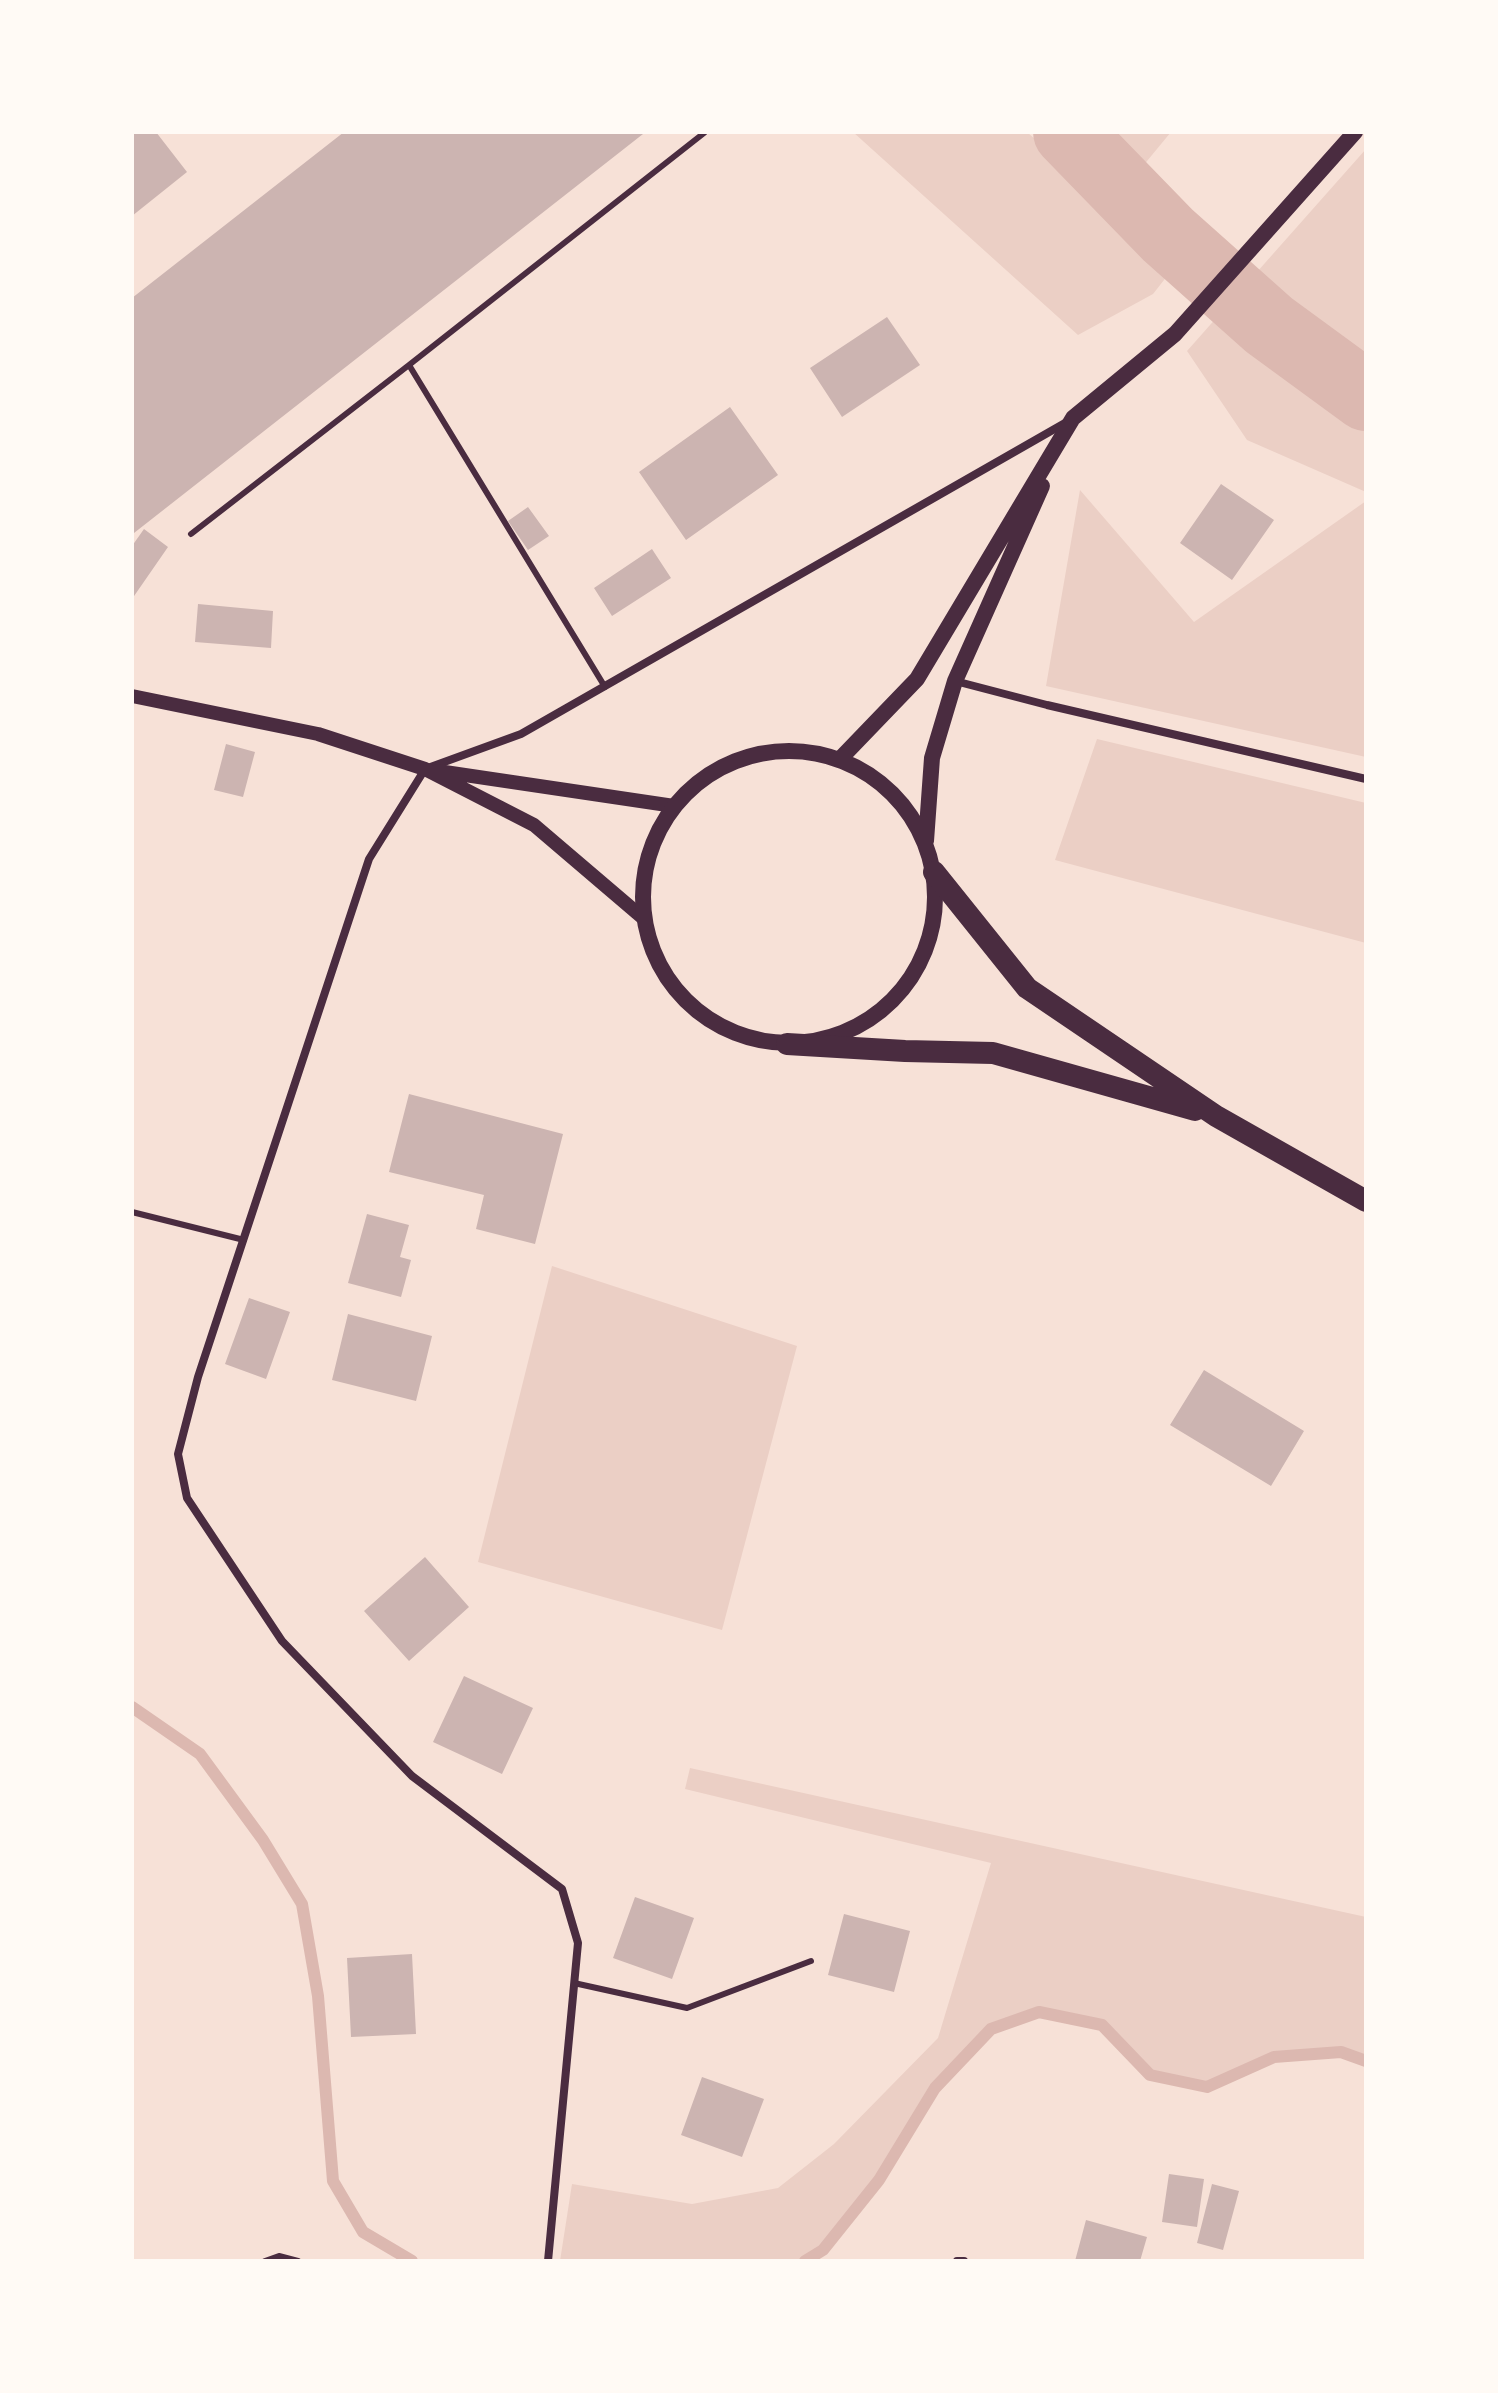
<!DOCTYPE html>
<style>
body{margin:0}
#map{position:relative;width:1498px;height:2393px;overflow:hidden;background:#f7e1d7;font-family:Quicksand,sans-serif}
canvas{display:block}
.frame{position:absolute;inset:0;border:134px solid #fffaf5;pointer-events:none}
</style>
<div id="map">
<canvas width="1498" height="2393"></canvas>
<div class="frame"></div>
</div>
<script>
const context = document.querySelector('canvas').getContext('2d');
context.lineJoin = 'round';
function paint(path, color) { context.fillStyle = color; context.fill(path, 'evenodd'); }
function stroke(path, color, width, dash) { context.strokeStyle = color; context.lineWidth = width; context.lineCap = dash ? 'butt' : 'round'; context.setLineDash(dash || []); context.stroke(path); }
const green = new Path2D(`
 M853,132H1027L1175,266L1153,294L1078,335Z
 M1088,132H1171L1133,178Z
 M1366,149V492L1247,440L1187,351Z
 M1080,490L1194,622L1366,501V757L1046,686Z
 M1097,739L1366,803V943L1055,860Z
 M552,1266L797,1346L722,1630L478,1562Z
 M690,1768L1366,1917V2061L1341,2052L1274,2057L1207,2087L1150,2075L1102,2025L1039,2012L991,2029L935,2087L879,2180L823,2250L805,2261H560L572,2184L692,2204L778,2188L834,2144L938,2038L991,1863L685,1789Z`);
const stream = new Path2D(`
 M132,1707L200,1754L263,1840L302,1904L318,1996L333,2181L363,2232L412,2261
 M805,2261L823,2250L879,2180L935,2088L991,2029L1039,2012L1102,2025L1150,2075L1207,2087L1274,2057L1341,2052L1366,2061`);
const river = new Path2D(`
 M1068,132L1168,235L1269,325L1366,396`);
const building = new Path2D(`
 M132,132H156L187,172L132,216Z
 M344,132H642L643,134L134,533L132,530V298Z
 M887,317L920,365L842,417L810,368Z
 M730,407L778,475L686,540L639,472Z
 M1221,484L1274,520L1232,580L1180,543Z
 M528,507L549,536L528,550L508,521Z
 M144,529L168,547L132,599V546Z
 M652,549L671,578L612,616L594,588Z
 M198,604L273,611L271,648L195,642Z
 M226,744L255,752L243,797L214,790Z
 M409,1094L563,1134L535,1244L476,1229L484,1195L389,1172Z
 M367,1214L409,1225L400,1257L411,1260L401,1297L348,1283Z
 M249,1298L290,1312L266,1379L225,1364Z
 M348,1314L432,1336L416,1401L332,1380Z
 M1204,1370L1304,1431L1271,1486L1170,1425Z
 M425,1557L469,1607L409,1661L364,1611Z
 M464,1676L533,1708L502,1774L433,1742Z
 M635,1897L694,1918L672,1979L613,1958Z
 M844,1914L910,1931L894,1992L828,1975Z
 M412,1954L416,2034L351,2037L347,1958Z
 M702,2077L764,2099L742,2157L681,2135Z
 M1169,2174L1204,2179L1197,2227L1162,2222Z
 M1212,2184L1239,2191L1223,2250L1197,2243Z
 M1086,2220L1147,2237L1140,2261H1075Z`);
const service = new Path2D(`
 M191,534L409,365
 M605,687L409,365L704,133
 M132,1212L244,1240
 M574,1983L687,2008L811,1961
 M265,2261L279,2256L298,2261`);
const minor = new Path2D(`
 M955,681L1047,705L1366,779
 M548,2261L578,1943L562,1889L412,1776L282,1641L187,1498L178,1454L198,1377L369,859L425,769L521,734L1065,423
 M957,2261H964`);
const tertiary = new Path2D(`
 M132,696L318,734L425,769L534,825L643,918
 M438,771L674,806`);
const secondary = new Path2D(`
 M643 897a146 146 0 1 1 292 0a146 146 0 1 1-292 0Z
 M840,759L917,679L1073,418L1175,334L1355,132
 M926,841L932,758L955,681L1042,486`);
const trunk = new Path2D(`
 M934,872L1027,988L1216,1116L1366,1201
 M787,1044L905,1051L993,1053L1195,1110`);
paint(green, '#ebcfc5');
stroke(stream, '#dcb8b0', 12);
stroke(river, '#dcb8b0', 70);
paint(building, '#ccb4b1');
stroke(service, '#4a2c40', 6);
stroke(minor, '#4a2c40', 8);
stroke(tertiary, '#4a2c40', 14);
stroke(secondary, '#4a2c40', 16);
stroke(trunk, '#4a2c40', 22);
</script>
